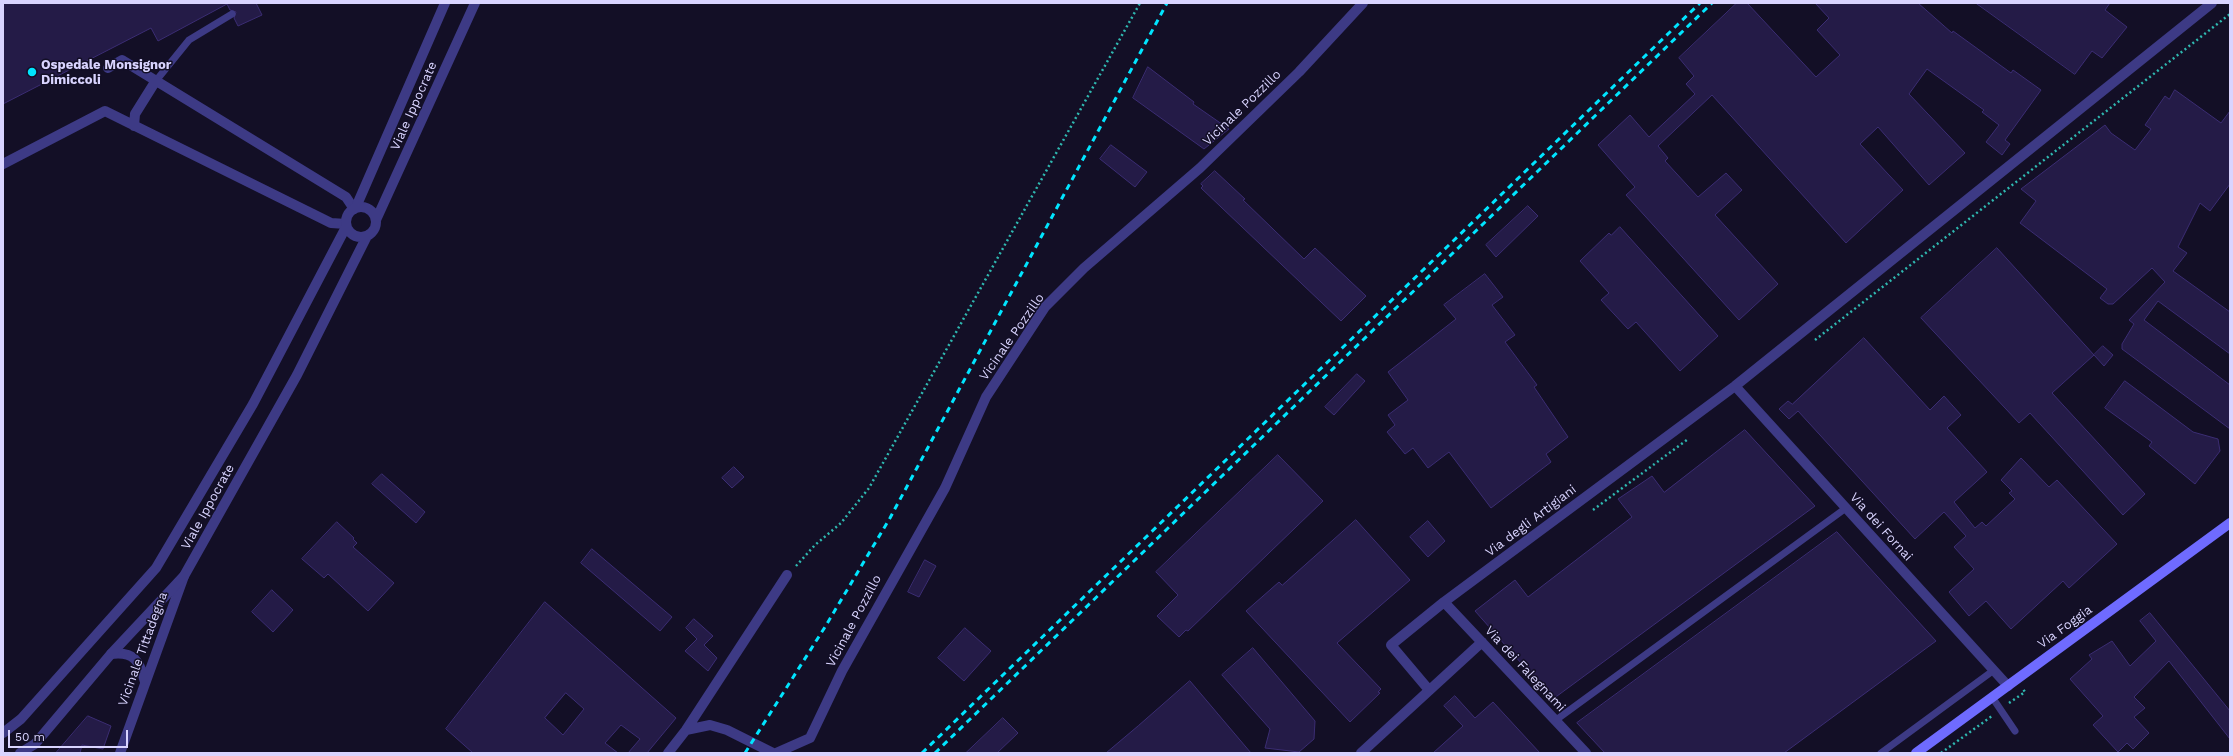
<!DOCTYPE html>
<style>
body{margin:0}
#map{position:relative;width:2233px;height:756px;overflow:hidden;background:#130f26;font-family:"Work Sans",sans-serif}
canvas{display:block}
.frame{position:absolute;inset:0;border:4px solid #d9d4ff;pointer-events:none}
.scale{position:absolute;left:8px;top:730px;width:120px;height:18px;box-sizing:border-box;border:2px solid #d9d4ff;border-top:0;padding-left:5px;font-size:12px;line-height:14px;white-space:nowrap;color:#d9d4ff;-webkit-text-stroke:3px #130f26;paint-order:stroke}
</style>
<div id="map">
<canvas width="2233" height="756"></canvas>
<div class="frame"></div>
<div class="scale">50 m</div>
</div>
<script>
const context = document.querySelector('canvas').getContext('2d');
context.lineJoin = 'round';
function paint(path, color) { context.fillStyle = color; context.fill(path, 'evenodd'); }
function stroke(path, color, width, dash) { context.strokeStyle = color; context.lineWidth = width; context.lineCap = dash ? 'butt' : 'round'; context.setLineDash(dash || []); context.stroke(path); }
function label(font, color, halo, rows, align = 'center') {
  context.font = font + ' "Work Sans",sans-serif'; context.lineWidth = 3; context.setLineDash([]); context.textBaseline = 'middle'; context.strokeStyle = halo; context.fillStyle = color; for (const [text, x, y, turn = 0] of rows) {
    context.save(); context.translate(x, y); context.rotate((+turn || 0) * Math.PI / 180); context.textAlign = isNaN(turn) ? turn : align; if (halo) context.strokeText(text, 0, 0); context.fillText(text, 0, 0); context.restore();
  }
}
const building = new Path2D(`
 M3,3H256L262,15L238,26L234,18L236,12L230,10L227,4L158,41L151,28L3,104Z
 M1737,3H1747L1816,77L1840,55L1817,30L1829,18L1815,3H1918L1952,33L1953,31L2011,73L2013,70L2041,90L2005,140L2010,144L2002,155L1986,142L1999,125L1982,112L1984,110L1927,69L1909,94L1965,153L1929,185L1878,127L1860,144L1903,190L1846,243L1712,95L1658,146L1668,158L1665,161L1698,197L1726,173L1742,190L1715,215L1778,284L1739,320L1626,195L1635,187L1598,145L1630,115L1649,137L1695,94L1686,84L1694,76L1679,58Z
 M1976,3H2110L2105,10L2127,27L2102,58L2092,51L2075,74Z
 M1148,67L1194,102L1193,104L1229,129L1204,149L1133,98Z
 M2175,90L2221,123L2230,111V184L2210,211L2200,203L2178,247L2187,253L2173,271L2230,312V354L2158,301L2144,320L2230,385V429L2122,349V344L2134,324L2129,320L2165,282L2152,268L2113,304H2108L2100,298L2107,289L2020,223L2036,201L2021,189L2105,125L2111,133L2135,150L2151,129L2145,125L2165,96L2169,99Z
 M1111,145L1147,172L1135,187L1100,159Z
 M1215,171L1245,199L1243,200L1304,259L1315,248L1366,296L1341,321L1201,188L1203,186L1201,184Z
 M1528,206L1538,216L1496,257L1486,245Z
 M1620,227L1718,336L1680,371L1636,322L1628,329L1601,300L1609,293L1580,261L1609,233L1611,235Z
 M1997,248L2094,355L2052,393L2145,494L2123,515L2030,413L2019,423L1921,318Z
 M1485,274L1503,297L1492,305L1515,335L1505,342L1537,385L1534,387L1568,437L1546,454L1551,462L1491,508L1449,452L1428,468L1413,448L1405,454L1387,432L1395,425L1388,415L1408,400L1388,372L1456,319L1444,305Z
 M1864,338L1930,410L1944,396L1961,415L1947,428L1987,472L1954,502L1975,528L1982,522L1986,526L2015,499L2009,493L2012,491L2001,480L2021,458L2049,487L2057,480L2117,544L2069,588L2063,581L2011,629L1986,601L1969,616L1949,592L1974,569L1954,547L1966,536L1944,512L1915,539L1798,411L1789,419L1779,409L1788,401L1792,404Z
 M2103,346L2113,355L2104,366L2094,355Z
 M1357,374L1365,381L1334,415L1325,407Z
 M2125,381L2193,432L2218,439L2220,451L2195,484L2149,446L2152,442L2105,408Z
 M1745,430L1815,506L1553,699L1475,611L1515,580L1528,597L1632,517L1618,499L1652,476L1664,492Z
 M1278,455L1323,501L1188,631L1186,630L1179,637L1157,616L1178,595L1156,572Z
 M734,467L744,477L732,488L722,478Z
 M382,474L425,512L416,523L372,484Z
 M1356,520L1410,580L1337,643L1381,689L1378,692L1380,693L1350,722L1246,611L1279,582L1282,585Z
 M1428,521L1445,541L1428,557L1410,537Z
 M337,522L354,538L353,539L357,543L353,547L394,583L368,611L328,574L324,578L302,559Z
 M1837,532L1936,641L1784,753H1605L1577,723Z
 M592,549L672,617L660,631L581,563Z
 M925,560L936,566L919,597L908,592Z
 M272,590L293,610L273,632L252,612Z
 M545,602L676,718L647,753H628L640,739L621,725L605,743L618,753H473L446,729ZM566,693L584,709L563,735L545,718Z
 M2150,613L2230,711V739L2169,661L2134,697L2145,708L2134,717L2149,733L2133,749L2127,743L2118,752L2093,725L2103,716L2070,679L2092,659L2089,655L2112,641L2130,666L2156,641L2140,621Z
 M694,619L713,636L704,645L717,658L708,671L685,651L697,639L686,628Z
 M965,628L991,651L964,681L938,658Z
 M1253,648L1315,721L1314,739L1299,752L1265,748L1270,729L1222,675Z
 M1190,681L1251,753H1106L1138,726Z
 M1455,696L1475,718L1493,702L1540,753H1433L1463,726L1444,706Z
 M88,716L111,726L103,749L82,745L80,753H56Z
 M1003,718L1018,733L997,753H966Z`);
const path = new Path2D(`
 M1815,340L2230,14
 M1593,510L1688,439
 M796,566L815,545L841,523L869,488L1140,3
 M2009,703L2025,692L2023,689
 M1941,753L1992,716`);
const service = new Path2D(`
 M155,82L189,40L232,14
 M1992,697L2015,731
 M1556,720L1846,508
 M1881,753L1994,670`);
const minor = new Path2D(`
 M108,68L122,60L346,197L354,209
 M134,126L135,114L155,82
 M3,164L105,111L331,223L346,224
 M1735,386L2008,686
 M1444,602L1586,753
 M111,654C134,651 140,661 145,682
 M1429,690L1391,645L1444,602L1735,386L2212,3
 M686,730L710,725L727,730L773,753
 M120,753L184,576
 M668,753L686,730L787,575
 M776,753L810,738L842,671L945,488L986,397L1045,307L1084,268L1200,168L1299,72L1363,3
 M1361,753L1482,642`);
const tertiary = new Path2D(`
 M346 222a15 15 0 1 1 30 0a15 15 0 1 1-30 0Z
 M356,207L445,3
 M376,220L475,3
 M3,733L21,719L156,568L253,404L346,227
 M20,753L35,744L111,654L184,576L297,375L367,236`);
const secondary = new Path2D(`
 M1916,753L2230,523`);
const rail = new Path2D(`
 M745,753L825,627L890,518L1167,3
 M922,753L1700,3
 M935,753L1712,3`);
const markers = [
 [32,72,5,"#00e5ff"]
];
const poiNames = [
 ["Ospedale Monsignor",41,65],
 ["Dimiccoli",41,80]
];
const streetNames = [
 ["Viale Ippocrate",414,106,-66],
 ["Vicinale Pozzillo",1242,108,-44],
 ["Vicinale Pozzillo",1012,337,-55],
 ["Viale Ippocrate",208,507,-61],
 ["Via degli Artigiani",1531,521,-37],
 ["Via dei Fornai",1881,527,48],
 ["Vicinale Pozzillo",854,621,-62],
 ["Via Foggia",2065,627,-36],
 ["Vicinale Tittadegna",143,649,-70],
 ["Via dei Falegnami",1525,669,47]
];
paint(building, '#241b47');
stroke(building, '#3b2d73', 1);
stroke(path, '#2fb8b0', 2.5, [2, 3]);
stroke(service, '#3d3a85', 7);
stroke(minor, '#3d3a85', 10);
stroke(tertiary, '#3d3a85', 10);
stroke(secondary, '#6f6bff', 10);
stroke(rail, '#00e5ff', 3, [6, 5]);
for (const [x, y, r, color] of markers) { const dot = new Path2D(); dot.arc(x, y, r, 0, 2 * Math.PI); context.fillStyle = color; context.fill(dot); stroke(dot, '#130f26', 1.5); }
label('bold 13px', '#d9d4ff', '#130f26', poiNames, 'left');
label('13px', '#d9d4ff', '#130f26', streetNames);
</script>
